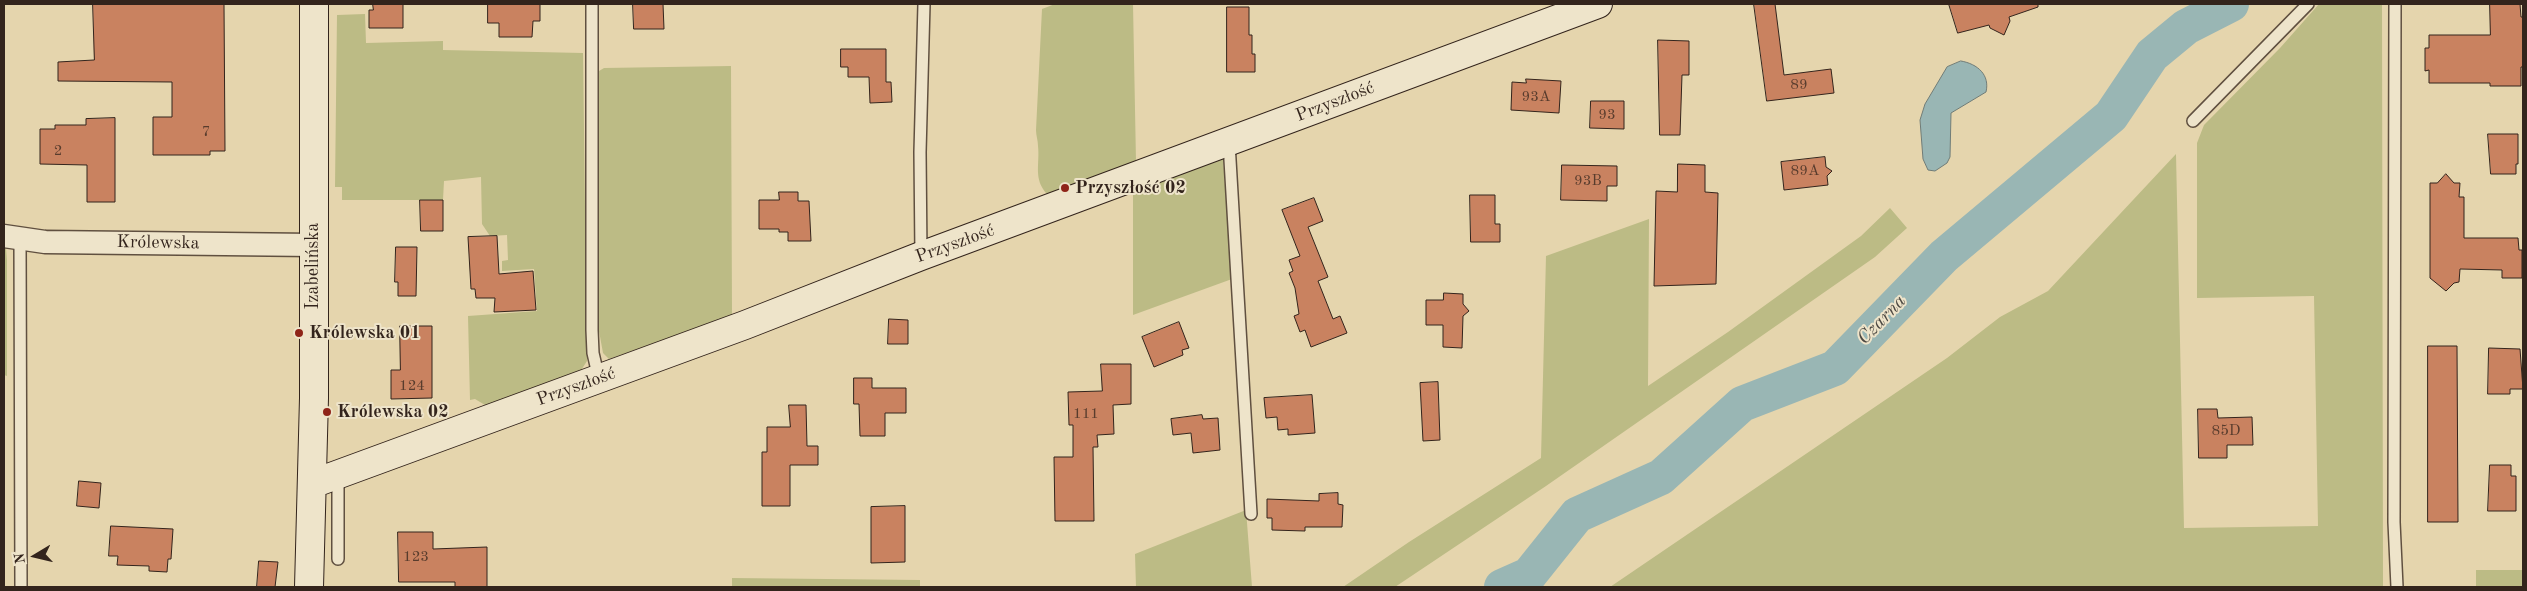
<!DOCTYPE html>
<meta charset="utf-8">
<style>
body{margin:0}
#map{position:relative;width:2527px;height:591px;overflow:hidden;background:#e5d5ad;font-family:"Old Standard TT",serif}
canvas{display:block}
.frame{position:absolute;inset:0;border:5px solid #33241c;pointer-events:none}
.north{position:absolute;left:10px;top:531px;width:50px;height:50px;-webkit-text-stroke:4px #eee4ca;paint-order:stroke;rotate:261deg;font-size:14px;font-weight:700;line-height:20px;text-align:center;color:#33241c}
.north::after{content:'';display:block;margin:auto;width:18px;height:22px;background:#33241c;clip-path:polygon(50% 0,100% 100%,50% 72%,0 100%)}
</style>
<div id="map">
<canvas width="2527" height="591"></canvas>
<div class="frame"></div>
<div class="north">N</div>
</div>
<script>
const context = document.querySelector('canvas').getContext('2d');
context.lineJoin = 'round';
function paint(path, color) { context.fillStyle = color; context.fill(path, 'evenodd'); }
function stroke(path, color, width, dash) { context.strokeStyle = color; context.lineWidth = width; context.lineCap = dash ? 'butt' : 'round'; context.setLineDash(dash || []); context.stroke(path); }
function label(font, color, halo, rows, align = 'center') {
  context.font = font + ' "Old Standard TT",serif'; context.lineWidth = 4; context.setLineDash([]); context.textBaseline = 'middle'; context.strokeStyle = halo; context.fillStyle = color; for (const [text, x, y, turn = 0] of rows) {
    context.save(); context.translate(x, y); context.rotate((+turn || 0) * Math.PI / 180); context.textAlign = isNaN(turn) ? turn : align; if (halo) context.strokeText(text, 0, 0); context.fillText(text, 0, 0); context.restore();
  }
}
const green = new Path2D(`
 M1055,4H1133L1136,162L1047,194C1033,179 1040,164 1038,146C1038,141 1036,135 1036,130L1042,9Z
 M2319,4H2382L2383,587H1610L1947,358L2000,317L2048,291L2176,154L2184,528L2318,526L2314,296L2197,298V143L2204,125L2280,48Z
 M365,14L366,43L443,41V50L583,53L587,361L578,375L490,408L475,399L470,400L468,316L537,311L534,269L502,271V261L508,260L507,235L490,236L482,224L481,177L444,181L443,200H342V187H335L337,15Z
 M731,66L732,316L609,359L603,353L599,331V71L604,68Z
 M1223,159L1232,279L1133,315V192Z
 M1890,208L1907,228L1875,257L1546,486L1395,587H1343L1409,542L1541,458L1546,256L1649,219L1648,386L1728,332L1861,236Z
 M4,248H6L7,260V376L4,375Z
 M1246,510L1252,587H1136L1135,554Z
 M2476,570H2523V587H2476Z
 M732,578L920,580V587H732Z`);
const water = new Path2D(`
 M1961,61C1978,64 1990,75 1986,92L1951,113L1950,157L1947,163L1935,171L1928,170L1923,159L1920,120L1925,104L1947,67Z`);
const river = new Path2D(`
 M1502,587L1529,575L1577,515L1661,477L1742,404L1835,368L1944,256L2111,116L2152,55L2186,27L2231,4`);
const building = new Path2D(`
 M93,4H224L225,151H210V155H153V117H172V82L58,81V62L94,60Z
 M373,4H403V28H369V10H373Z
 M488,4H540V21H533L532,37H499V23H488Z
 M633,4H663L664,29H634Z
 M1754,4H1775L1784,75L1831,69L1834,93L1767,101Z
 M1949,4H2038V7L2009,17L2010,21L2004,35L1990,28L1989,25L1958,33Z
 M2490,4H2520L2521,17H2523V67H2521V86H2490V83H2429V70L2425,71V48H2429V35H2490Z
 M1227,7H1249V35H1252V54H1255V72H1227Z
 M1658,40L1689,41V75H1682L1680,135H1660Z
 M841,49H886V82H891L892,102L870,103L869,77H848V67H841Z
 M1526,79L1561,81L1559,113L1511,110L1512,82L1526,83Z
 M1591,101H1624V129L1590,128Z
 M115,118V202H87V165L40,164V129H55V125H86V119Z
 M2488,134H2518V164H2516V174H2491Z
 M1825,157L1826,167L1832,171L1827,176L1828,185L1784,190L1781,162Z
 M1678,164L1705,165V192L1718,193L1716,284L1654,286L1656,191L1677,192Z
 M1562,165L1617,166V186H1607V201L1561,200Z
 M2446,174L2454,183H2460L2459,197H2464V238H2518L2519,250H2522V278H2502V270L2460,269L2459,282L2454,283L2446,291L2430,278V183H2437Z
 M779,192H798V201H809L811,241H788V232H779V229H759V200H779Z
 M1470,195H1495V224H1500V242H1471Z
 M1314,198L1323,221L1308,227L1328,277L1318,281L1333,319L1340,316L1347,333L1311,347L1305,330L1300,332L1294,316L1299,314L1295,288L1289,273L1293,271L1289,260L1300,256L1282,210Z
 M420,200H443V231H421Z
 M497,236L499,274L533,271L536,310L494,312L495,298H476L475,289H471L468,237Z
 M396,247H417L416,296H398V282H395Z
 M1444,293L1463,294V304L1469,311L1463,316L1462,348L1443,347V325H1426V300H1443Z
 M889,319L908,320V344H888Z
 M1179,322L1189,348L1182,350L1183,355L1154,367L1142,337Z
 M400,326H432V398L391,399V370H400Z
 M2428,346H2457L2458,522H2428Z
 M2489,348L2520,349L2523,389H2510V394H2488Z
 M1101,364H1131V404L1113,405L1114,434L1097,435L1098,447H1093L1094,521H1055L1054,457H1073V425H1069L1068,392L1102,391Z
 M854,378H872V388H906V413H885V436H860L859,404H854Z
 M1438,382L1440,440L1423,441L1420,383Z
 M1312,395L1315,433L1288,435V429L1278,430L1277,417L1266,418L1264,398Z
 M789,405H806L807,446H818V465H790V506H762V452H767V427H790Z
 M2198,409H2217L2218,418L2252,417L2253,445H2227V458H2199Z
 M1202,415L1203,419L1218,418L1220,450L1193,453L1191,433L1173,435L1171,419Z
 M2490,465H2511V476H2516V511H2488Z
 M79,481L101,483L99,508L77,506Z
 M1338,493V504L1343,505L1342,527H1305V531L1272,530V518H1267V499L1319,501V494Z
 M905,506V562L871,563V507Z
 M111,526L173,529L171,559H168L167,572L149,571V566L117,565L118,556H109Z
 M398,532H433V549L487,547V587H455V582H399Z
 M259,561L278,562L275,587H257Z`);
const lane = new Path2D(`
 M592,4V330L593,353L599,379
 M2395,4L2394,522L2397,587
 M2193,121L2308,4
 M1229,143L1251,514
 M20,239L21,587
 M921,256L920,152L924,4
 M338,559V476`);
const street = new Path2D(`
 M4,236L45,242L314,245`);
const secondary = new Path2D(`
 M312,484L745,325L921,256L1598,4
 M309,587L314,398V4`);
const markers = [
 [1065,188,5,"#8f2418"],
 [299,333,5,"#8f2418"],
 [327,412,5,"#8f2418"]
];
const numberNames = [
 ["89",1799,85],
 ["93A",1536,97],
 ["93",1607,115],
 ["7",206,132],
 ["2",58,151],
 ["89A",1805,171],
 ["93B",1588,181],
 ["124",412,386],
 ["111",1086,414],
 ["85D",2226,431],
 ["123",416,557]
];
const streetNames = [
 ["Przyszłość",1335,102,-21],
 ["Królewska",158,243,1],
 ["Przyszłość",955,244,-20],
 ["Izabelińska",313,266,-90],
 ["Przyszłość",576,387,-20]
];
const poiNames = [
 ["Przyszłość 02",1075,188],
 ["Królewska 01",309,333],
 ["Królewska 02",337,412]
];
const waterNames = [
 ["Czarna",1882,320,-46]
];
paint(green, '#bcbb85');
paint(water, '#99b6b4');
stroke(water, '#707c77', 1);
stroke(river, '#99b6b4', 36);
paint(building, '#c98260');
stroke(building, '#33241c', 1);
stroke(lane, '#605040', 14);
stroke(street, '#605040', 25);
stroke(secondary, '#33241c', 30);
stroke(lane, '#eee4ca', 11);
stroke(street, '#eee4ca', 22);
stroke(secondary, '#eee4ca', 28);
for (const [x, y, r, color] of markers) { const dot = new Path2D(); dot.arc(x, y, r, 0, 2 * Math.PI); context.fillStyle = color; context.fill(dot); stroke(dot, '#eee4ca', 2); }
label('15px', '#583c2d', null, numberNames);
label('18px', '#33241c', '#eee4ca', streetNames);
label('bold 18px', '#33241c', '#eee4ca', poiNames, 'left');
label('italic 19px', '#4c4842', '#eee4ca', waterNames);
</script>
